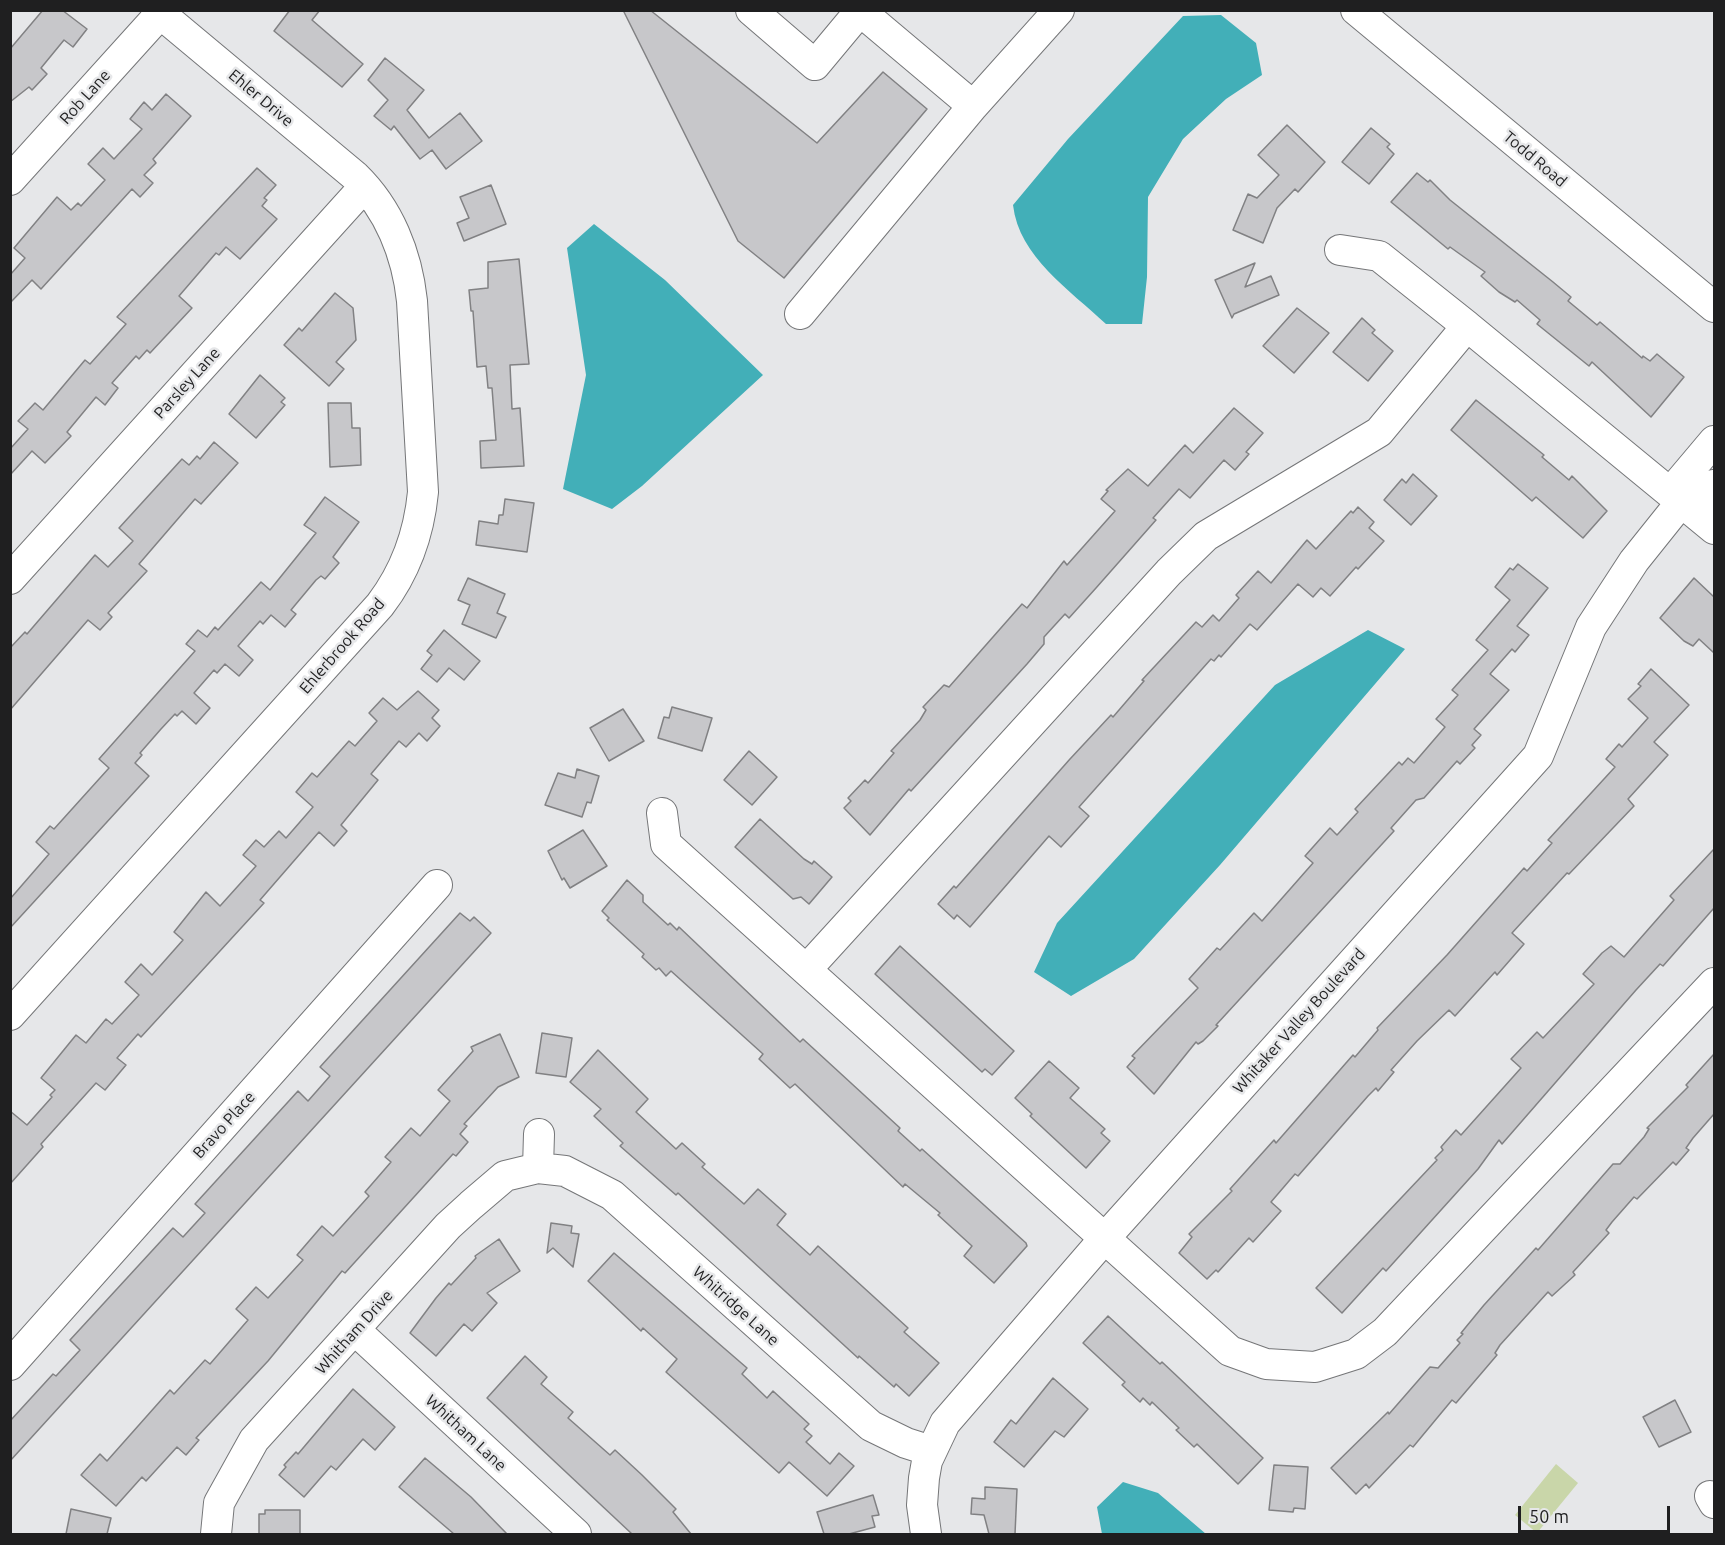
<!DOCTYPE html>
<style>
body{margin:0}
#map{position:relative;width:1725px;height:1545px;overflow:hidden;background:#e6e7e9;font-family:Ubuntu,sans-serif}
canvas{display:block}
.frame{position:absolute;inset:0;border:12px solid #1f1f20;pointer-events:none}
.scale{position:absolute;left:1518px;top:1506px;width:152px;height:27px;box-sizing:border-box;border:3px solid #1f1f20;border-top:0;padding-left:8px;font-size:18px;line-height:21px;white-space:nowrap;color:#1f1f20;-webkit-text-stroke:4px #e6e7e9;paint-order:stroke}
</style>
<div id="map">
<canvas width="1725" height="1545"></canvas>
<div class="frame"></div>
<div class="scale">50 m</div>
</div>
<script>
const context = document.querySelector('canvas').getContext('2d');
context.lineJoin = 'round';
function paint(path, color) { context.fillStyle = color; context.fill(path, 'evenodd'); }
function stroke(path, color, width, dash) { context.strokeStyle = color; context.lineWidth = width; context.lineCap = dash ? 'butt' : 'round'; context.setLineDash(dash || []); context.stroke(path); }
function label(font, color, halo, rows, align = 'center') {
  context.font = font + ' Ubuntu,sans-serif'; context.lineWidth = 5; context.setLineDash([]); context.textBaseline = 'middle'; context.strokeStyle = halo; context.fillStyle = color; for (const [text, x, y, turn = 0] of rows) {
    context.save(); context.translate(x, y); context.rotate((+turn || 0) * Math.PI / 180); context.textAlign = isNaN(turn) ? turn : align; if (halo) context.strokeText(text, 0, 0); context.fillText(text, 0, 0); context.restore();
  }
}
const green = new Path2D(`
 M1556,1464L1578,1483L1537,1533L1515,1515Z`);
const water = new Path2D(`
 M1221,15L1256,43L1262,75L1226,99L1183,139L1148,197L1147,277L1142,324H1106C1070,290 1019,257 1013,205L1068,139L1183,16Z
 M594,224L665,280L763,375L642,486L612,509L563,489L586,375L567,248Z
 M1368,630L1405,649L1220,865L1134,959L1071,996L1034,972L1057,923L1275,685Z
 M1123,1482L1158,1493L1206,1534H1102L1097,1507Z`);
const building = new Path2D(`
 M43,10H62L87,29L73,47L64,40L41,68L47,74L32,90L29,87L10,102V49Z
 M290,10H320L312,20L363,64L342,87L274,31Z
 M623,10H650L817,143L883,72L927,109L784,278L738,241Z
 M385,58L424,90L407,110L429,138L460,113L482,141L446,169L432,150L420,159L394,126L391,130L374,116L388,100L368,80Z
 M166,94L191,116L153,159L156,163L144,175L153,183L140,197L132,189L41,289L32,280L10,303V275L25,258L14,248L57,197L71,210L78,203L81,206L105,180L88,164L103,148L114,159L142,129L130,119L144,102L152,110Z
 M1287,125L1325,162L1298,192L1295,189L1277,208L1263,243L1233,230L1248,194L1257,198L1279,175L1258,155Z
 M1371,128L1390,144L1387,147L1394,154L1369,184L1342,162Z
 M257,168L276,185L264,198L267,200L262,206L277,219L240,259L226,247L219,255L216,253L179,296L192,308L150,353L147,350L139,359L136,356L112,383L118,388L105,405L96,397L67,432L71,436L45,463L32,451L10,475V449L28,429L18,421L35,403L43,410L85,360L90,364L126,324L117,317Z
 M1417,173L1428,182L1430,180L1450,200L1553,282L1571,297L1568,301L1597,325L1600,322L1642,358L1643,356L1650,361L1657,354L1684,377L1651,417L1592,362L1589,366L1537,324L1540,320L1517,300L1515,302L1499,292L1481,276L1485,272L1450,247L1448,249L1391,202Z
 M491,185L506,224L464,241L457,223L469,218L460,197Z
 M519,259L529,364L510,365L512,409L520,408L524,466L481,468L480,441L496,440L492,388H488L486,366L477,367L473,311H471L469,290L488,288V262Z
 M1255,263L1245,287L1271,276L1279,295L1234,314L1232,318L1215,280Z
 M335,293L353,308L356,340L336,362L344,369L329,386L284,345L299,328L302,331Z
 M1297,308L1329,333L1294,373L1263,346Z
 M1362,318L1375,330L1372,333L1393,351L1368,381L1333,352Z
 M260,375L285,398L281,402L285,405L256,438L229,414Z
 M1476,400L1544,455L1542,457L1569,480L1572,476L1607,511L1583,538L1536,497L1532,501L1451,430Z
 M328,403H351L352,428H360L361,465L330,467Z
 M1234,408L1263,433L1246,452L1249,454L1235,470L1224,460L1190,498L1179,489L1153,518L1156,520L1096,588L1069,618L1065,614L1044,637V644L1027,664L911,791L909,789L870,835L844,808L851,801L848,798L865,780L868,783L894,753L891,751L920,720L926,710L923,707L944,685L949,687L1022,604L1027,608L1064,561L1067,565L1115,511L1101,499L1108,491L1106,490L1128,469L1148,486L1185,445L1193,453Z
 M214,442L238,463L201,504L195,499L139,564L147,571L108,613L112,617L100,630L88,620L10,710V648L25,632L27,634L95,555L108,567L133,541L119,528L182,459L189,465L197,456L200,459Z
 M1413,474L1437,496L1411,525L1384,500L1402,479L1406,483Z
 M325,497L359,522L333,557L339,563L325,579L321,576L316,580L291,610L296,614L285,627L271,615L263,624L260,621L238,646L253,660L239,676L225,664L217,673L214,670L194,693L210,708L196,724L182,711L177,716L175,714L161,729L140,753L142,755L135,763L149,776L10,928V899L49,854L36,842L50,826L54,829L109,768L99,759L195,651L186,644L198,630L207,637L215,627L218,630L261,582L270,590L316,533L304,525Z
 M505,499L534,503L527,552L476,545L479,521L498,524L499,515H503Z
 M1358,507L1374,522L1369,528L1384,541L1358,569L1356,567L1330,596L1321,588L1313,597L1298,584L1257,630L1250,624L1221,657L1219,655L1214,661L1211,659L1079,807L1089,816L1061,847L1049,836L970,927L957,915L954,919L938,904L954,886L956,888L1070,759L1111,715L1113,717L1144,681L1142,680L1196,622L1202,627L1213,615L1219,621L1239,598L1236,595L1258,571L1271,583L1307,540L1316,549L1351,511L1353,513Z
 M1518,564L1548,588L1517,626L1529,635L1515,652L1512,649L1490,674L1509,690L1474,729L1481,735L1472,745L1475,748L1460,764L1457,761L1424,798L1416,800L1391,828L1394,831L1216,1025L1218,1026L1203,1041L1198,1044L1196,1042L1154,1094L1127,1067L1135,1058L1132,1056L1198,988L1189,979L1217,948L1220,950L1254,913L1262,921L1313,863L1305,856L1330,828L1337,835L1358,812L1355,809L1399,762L1402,765L1408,758L1414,763L1445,727L1436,719L1458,695L1452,690L1488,650L1476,640L1510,600L1495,587L1510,568L1513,570Z
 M468,578L505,594L497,613L506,617L496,638L462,624L470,605L458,600Z
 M1694,578L1714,597V653L1699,639L1693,646L1684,641L1660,618Z
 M444,630L480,661L464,680L449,668L437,682L421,669L432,655L427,651Z
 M1651,669L1689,705L1654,742L1668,755L1628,799L1634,806L1569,874L1567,873L1512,933L1524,944L1497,975L1495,972L1455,1016L1449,1010L1417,1041L1391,1070L1394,1072L1378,1091L1376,1088L1368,1096L1298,1176L1295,1174L1271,1202L1281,1211L1253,1242L1249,1238L1218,1272L1216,1270L1207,1279L1179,1253L1192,1237L1189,1234L1232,1191L1230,1189L1274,1140L1276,1143L1353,1055L1355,1057L1378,1030L1377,1028L1447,955L1524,868L1527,871L1552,843L1548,840L1615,767L1606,759L1619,744L1622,747L1648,718L1628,699L1641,686L1638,684Z
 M418,691L439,710L432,718L440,726L427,741L419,733L406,747L399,741L371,774L378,780L341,825L347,831L334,846L319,832L260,900L264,903L141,1037L138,1034L117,1058L126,1065L105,1090L96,1083L41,1144L43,1147L10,1184V1111L27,1125L52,1097L50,1095L55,1090L41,1078L76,1035L86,1043L106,1019L112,1024L139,995L125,982L141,964L152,975L183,940L174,932L206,892L220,906L256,866L243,855L256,840L264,847L279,831L286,838L313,807L296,792L312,773L317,777L349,741L355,746L377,721L369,713L383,698L397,710Z
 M672,707L712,718L702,751L658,738L664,717L669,718Z
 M623,709L644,741L609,761L590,728Z
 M749,751L777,777L752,805L724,780Z
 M577,769L599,776L591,803L587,802L582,817L545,805L558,773L575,778Z
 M760,819L804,859L812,864L814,861L832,877L809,904L801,897L793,899L735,847Z
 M583,830L607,866L570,888L564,878L562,880L548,851Z
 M1714,849V908L1663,966L1660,964L1636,990L1502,1144L1499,1140L1478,1169L1386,1271L1383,1268L1342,1313L1316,1288L1437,1160L1435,1158L1443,1150L1441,1147L1456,1130L1461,1135L1521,1068L1511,1059L1537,1032L1543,1038L1594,984L1583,974L1602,953L1611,946L1624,957L1674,900L1670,896Z
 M627,880L643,895V902L668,925L670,923L677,930L679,927L800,1042L803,1039L900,1128L898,1131L920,1151L922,1149L1026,1243L1027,1246L994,1283L964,1256L972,1246L938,1215L940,1213L905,1184L903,1187L795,1084L790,1088L759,1059L763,1054L671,971L666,976L659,968L656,970L642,957L644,954L607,920L609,918L602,911Z
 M460,913L470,921L474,917L491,933L10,1461V1421L53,1374L56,1376L80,1350L70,1340L173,1228L183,1237L205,1213L195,1204L298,1091L308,1101L330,1076L320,1067Z
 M900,946L1014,1051L992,1075L985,1069L982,1072L875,974Z
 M542,1033L572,1038L566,1077L536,1073Z
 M500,1034L519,1077L498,1087L464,1124L467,1126L460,1134L468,1142L456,1156L453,1154L345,1273L342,1271L268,1361L196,1438L199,1440L186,1455L177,1447L146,1481L142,1477L116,1506L81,1475L100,1454L107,1461L170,1390L174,1394L205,1360L210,1364L248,1320L236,1309L256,1287L268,1298L303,1260L297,1255L322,1226L333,1236L369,1196L365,1192L391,1162L385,1157L411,1128L420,1136L450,1101L438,1090L473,1051L471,1047Z
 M598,1050L648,1099L636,1112L676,1149L682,1143L705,1164L702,1167L744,1204L758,1189L786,1214L777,1225L810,1255L818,1246L908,1328L904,1332L939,1363L909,1396L896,1384L894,1387L859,1356L858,1358L678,1193L676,1195L620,1146L623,1143L594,1116L601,1109L570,1082Z
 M1714,1054V1114L1693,1138L1686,1148L1689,1150L1676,1165L1673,1162L1637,1199L1634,1197L1612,1222L1606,1230L1609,1233L1573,1272L1575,1275L1552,1296L1548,1292L1500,1345L1495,1353L1497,1355L1456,1403L1452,1400L1413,1447L1410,1445L1369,1488L1366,1484L1356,1494L1331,1468L1388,1412L1389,1414L1430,1367L1438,1368L1460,1343L1457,1340L1463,1334L1461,1333L1484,1305L1536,1248L1538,1250L1613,1164H1620L1644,1137L1649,1129L1647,1128L1688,1087L1686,1085Z
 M1049,1061L1079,1088L1070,1098L1105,1129L1101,1133L1110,1141L1086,1168L1030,1116L1032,1114L1015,1098Z
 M551,1223L572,1226L571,1233L579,1234L573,1267L553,1248L547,1253Z
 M499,1239L520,1271L487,1293L497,1303L472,1331L464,1324L436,1356L410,1333L436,1298L449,1283L451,1285L476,1258L475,1256Z
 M614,1253L747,1368L742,1374L767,1398L773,1391L809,1424L804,1429L812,1436L806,1442L830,1464L839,1453L854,1466L827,1496L789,1462L779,1473L666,1372L677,1359L643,1328L641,1331L588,1281Z
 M1108,1316L1160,1364L1162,1362L1179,1378L1263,1458L1238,1484L1197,1444L1194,1447L1176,1430L1179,1428L1152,1402L1150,1405L1143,1398L1140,1402L1122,1385L1125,1382L1083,1343Z
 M525,1356L547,1377L541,1384L573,1412L568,1418L610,1455L615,1450L642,1475L676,1509L673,1512L691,1534H632L487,1398Z
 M1053,1378L1088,1409L1064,1437L1055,1431L1024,1467L994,1442L1011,1420L1016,1424Z
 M353,1389L395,1427L375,1450L363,1439L336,1470L331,1466L304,1497L279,1475L286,1467L284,1465L296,1452L298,1454Z
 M1675,1400L1691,1432L1659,1447L1643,1417Z
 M425,1458L471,1497L507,1534H454L399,1487Z
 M1274,1465L1308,1467L1305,1509L1294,1508L1293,1512L1269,1510Z
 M985,1487L1017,1489L1015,1534H989L984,1515L971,1514L972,1498L985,1499Z
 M873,1495L879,1515L872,1516L875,1527L849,1534H824L817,1512Z
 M71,1509L111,1518L107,1534H66Z
 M265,1510H300V1534H259V1514H265Z`);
const minor = new Path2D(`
 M751,10L815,65L860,11
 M859,10L973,106L1059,10
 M1356,10L1714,307
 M10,180L160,14
 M800,314L973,106
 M1467,326L1714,529
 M1671,492L1714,441
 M1693,511L1714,485
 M10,579L364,187
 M662,813L666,844L1230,1351L1266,1364L1315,1367L1356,1354L1385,1332L1714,983
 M806,970L1169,572L1206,536L1379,432L1467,326L1379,256L1340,250
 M10,1015L380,605C406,571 419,534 423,492L412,301C407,254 389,209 355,176L156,10
 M538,1168L539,1134
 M356,1331L576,1534
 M10,1365L437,885
 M1710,1496L1714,1503
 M216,1534L219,1503L254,1440L448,1226L471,1205L505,1176L538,1168L565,1171L612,1195L871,1426L906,1443L931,1451
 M926,1534L922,1505L924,1478L927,1461L945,1423L1104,1239L1538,756L1591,627L1634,561L1682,501`);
const streetNames = [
 ["Rob Lane",85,97,-48],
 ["Ehler Drive",261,98,40],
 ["Todd Road",1535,159,40],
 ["Parsley Lane",187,383,-48],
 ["Ehlerbrook Road",342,646,-49],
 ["Whitaker Valley Boulevard",1299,1021,-48],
 ["Bravo Place",224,1125,-48],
 ["Whitridge Lane",736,1306,42],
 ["Whitham Drive",354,1332,-48],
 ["Whitham Lane",466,1433,43]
];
paint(green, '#c9d6a9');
paint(water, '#42afb8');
paint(building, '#c7c7ca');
stroke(building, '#818183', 1.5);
stroke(minor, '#757678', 32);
stroke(minor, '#fff', 30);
label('16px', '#1f1f20', '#e6e7e9', streetNames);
</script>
